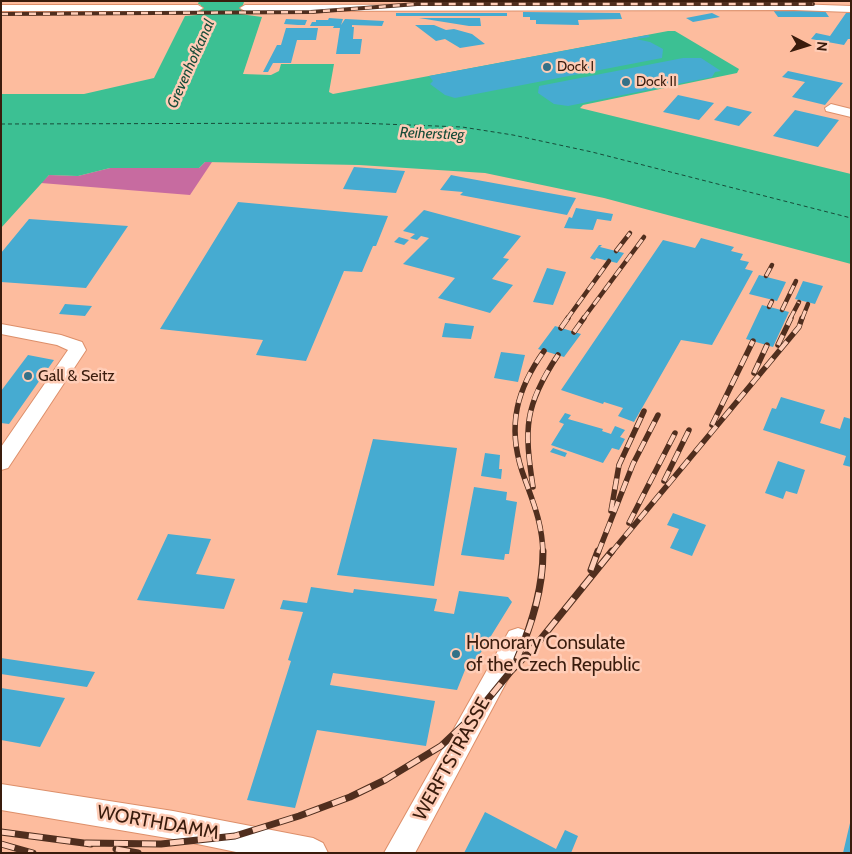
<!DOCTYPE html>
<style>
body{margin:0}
#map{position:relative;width:852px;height:854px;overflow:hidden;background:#fdbc9e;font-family:Cabin,sans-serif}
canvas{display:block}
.frame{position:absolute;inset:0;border:2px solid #3a1c0d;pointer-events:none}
.north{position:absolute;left:782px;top:20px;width:50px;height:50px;-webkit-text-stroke:4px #ffcdb7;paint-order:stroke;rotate:95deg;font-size:14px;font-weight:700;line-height:20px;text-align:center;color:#3a1c0d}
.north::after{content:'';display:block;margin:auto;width:18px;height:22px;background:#3a1c0d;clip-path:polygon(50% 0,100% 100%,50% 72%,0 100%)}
</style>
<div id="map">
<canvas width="852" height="854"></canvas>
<div class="frame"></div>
<div class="north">N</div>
</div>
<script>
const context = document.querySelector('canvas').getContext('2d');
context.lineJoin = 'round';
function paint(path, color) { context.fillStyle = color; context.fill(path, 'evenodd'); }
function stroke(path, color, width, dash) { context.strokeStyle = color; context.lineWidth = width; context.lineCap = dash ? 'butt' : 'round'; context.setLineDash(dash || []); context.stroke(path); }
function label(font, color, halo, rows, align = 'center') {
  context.font = font + ' Cabin,sans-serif'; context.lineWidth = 5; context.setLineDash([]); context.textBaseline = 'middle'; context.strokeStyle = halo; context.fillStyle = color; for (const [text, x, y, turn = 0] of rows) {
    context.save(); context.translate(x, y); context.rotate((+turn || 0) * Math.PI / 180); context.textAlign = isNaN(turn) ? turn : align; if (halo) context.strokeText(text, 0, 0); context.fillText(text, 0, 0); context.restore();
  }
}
const forest = new Path2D(`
 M205,162H212L190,195L41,183L49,175L78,176L110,168H199Z`);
const water = new Path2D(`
 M199,1H251L244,2L240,14L262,17L243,74L271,75L279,71L281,64H334L329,92L333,94L668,31H675L739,69L737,73L583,105L580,108L851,174V264L604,198L485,173L359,165L205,162L199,168H110L78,176L49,175L1,228V94H84L154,78L185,16L197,15L201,5L198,4Z`);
const ferry = new Path2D(`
 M1,124L356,123L462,127L513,135L592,152L851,218`);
const building = new Path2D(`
 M773,10L825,11L829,17H778Z
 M523,12L620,13L622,19L578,20L579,25L536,24V20H530V17H523Z
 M396,13H507V16H396Z
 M712,13L720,17L693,22L686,18Z
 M846,13H851V39H848L844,45L811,39L816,33L830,36Z
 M329,18L343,19L341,25L345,19L384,21L382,26L352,25V27H354L353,39H362L360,54H336L340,28H333L334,26H310L312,22H316V20H328Z
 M419,18H480L481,26H469Z
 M286,19L307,20L305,25H298L284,24Z
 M415,25H434L446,30L454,29L472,34L485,44L460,48L445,39L436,41Z
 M286,28H318L316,40H297L291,63H273L268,72H263L277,45H281Z
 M648,35L650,37L636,39L650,42L663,49L662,58L455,98L445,95L430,84L433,81L429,76Z
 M683,58H701L721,71L715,72L712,77L568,106L554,104L538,93L539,86Z
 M788,71L843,83L825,105L792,97L805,82L782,77Z
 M678,95L714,103L699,120L663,112Z
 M727,106L752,112L739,126L714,120Z
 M795,110L839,120L818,147L773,136Z
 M354,167L405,171L396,193L343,189Z
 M451,175L466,178L576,198L567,215L460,195L463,192L440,190Z
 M238,202L388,216L376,246H373L362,272L344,271L306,361L256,355L263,340L160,329Z
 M576,208L613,214L611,221L597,219L593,230L564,228L569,217L572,218Z
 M424,210L521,236L503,258L509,259L492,279L513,285L490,313L438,298L455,278L403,264L429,238L421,236L417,240L410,238L415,234L403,231Z
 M29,219L128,226L86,288L1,282V253Z
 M399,237L409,240L404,245L394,242Z
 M701,238L734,247L731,251L743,254L740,260L749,262L745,269L753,271L712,345L681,340L634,422L618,416L623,408L604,402L603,404L561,390L663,240L695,248Z
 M599,245H602L600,247L624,253L617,263L596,258L595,260L590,258Z
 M547,268L566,272L553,305L533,302Z
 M759,275L786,282L777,301L749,294Z
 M803,281L823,286L815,304L795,299Z
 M65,304L92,306L85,316L59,314Z
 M762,305L789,312L773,347L746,339Z
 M445,323L474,326L471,339L442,337Z
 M555,326L581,334L564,357L538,349Z
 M501,352L525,355L518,382L494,378Z
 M28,355L54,360L9,424L1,423V391Z
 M781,397L825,410L820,423L840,429L844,417L851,419V467L843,465L846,456L763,430L772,408L776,409Z
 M565,413L571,415L568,419L603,429L602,431L611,434L615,426L625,430L620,437L625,439L619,450L612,448L603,463L551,445L564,424L559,422Z
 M373,439L457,448L434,586L337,575Z
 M553,448L567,453L565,457L550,452Z
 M485,453L500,455L499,469H502L501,479L481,476Z
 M778,461L805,470L797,494L786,491L783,499L765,493Z
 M474,487L507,492L506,500L517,502L509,554H505L504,560L461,555Z
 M673,513L706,525L692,556L670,548L679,529L667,525Z
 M168,534L211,539L196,574L235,579L224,609L137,600Z
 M311,587L353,593L354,589L437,599L434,611L454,614L459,591L508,597L512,602L470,670H465L457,690L333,673L330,685L435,701L426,746L317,730L295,808L247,800L291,661L288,660L303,612L280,609L283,600L307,603Z
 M1,658L95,672L87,687L1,674Z
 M1,688L65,698L40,747L1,740Z
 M485,812L556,849L565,830L578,836L571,853H464Z
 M850,823L851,853H843Z`);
const minor = new Path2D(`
 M794,4L851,6V12L794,10L245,11L240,8L245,5Z
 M1,5H198L203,8L198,11H1Z
 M831,104L851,109V117L826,111L825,108Z
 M1,324L61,335L82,342L86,350L8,468L1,470V447L68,350L57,345L1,334Z
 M518,628L527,631L530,638L415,853H384L509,631Z
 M1,784L173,811L313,838L323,843L328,853H241L173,839L1,810Z`);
const railFar3 = new Path2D(`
 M1,14L311,12L417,4H813`);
const railFar2 = new Path2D(`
 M616,251L630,233
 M766,276L772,265
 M769,307L772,301
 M782,310L796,281
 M567,319L609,261
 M583,319L644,237
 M790,319L799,302
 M802,319L808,304`);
const railFar1 = new Path2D(`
 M561,328L568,318
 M574,332L584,318
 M778,345L791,318
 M754,373L767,345
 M712,425L753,341
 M664,481L689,430
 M533,487C524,428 524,406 558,355
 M611,511L619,465L644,411
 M629,523L675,433
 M543,553C542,520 532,500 522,471C507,425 517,389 544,351
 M598,553L633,464L658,415
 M611,553L799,327L802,318`);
const rail = new Path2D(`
 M591,570L598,551
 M517,659C532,624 543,589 543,551
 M1,832L91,844
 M86,843L161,844L235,836L299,816L350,797L385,780L441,746L479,710L511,671L536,645L612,551
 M1,844L33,853
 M116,849L138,853`);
const markers = [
 [547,67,5,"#347188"],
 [626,82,5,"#347188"],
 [28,376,5,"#347188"],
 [456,654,5,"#347188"]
];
const farPoinames = [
 ["Dock I",557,67],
 ["Dock II",636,82]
];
const farWaternames = [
 ["Grevenhofkanal",191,64,-66],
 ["Reiherstieg",432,134,2]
];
const poiNames = [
 ["Gall & Seitz",38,376]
];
const nearPoinames = [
 ["Honorary Consulate",466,643],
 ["of the Czech Republic",466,665]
];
const nearStreetnames = [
 ["WERFTSTRASSE",452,759,-61],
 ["WORTHDAMM",158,823,10]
];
paint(forest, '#c76ba0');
paint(water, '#3cc093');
stroke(ferry, '#174c39', 1, [4, 3]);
paint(building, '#46abd1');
stroke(minor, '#dd8f6a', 2);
paint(minor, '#fff');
stroke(railFar3, '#502e1e', 4);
stroke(railFar2, '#502e1e', 4.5);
stroke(railFar1, '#502e1e', 5.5);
stroke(rail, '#502e1e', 7);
stroke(railFar3, '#ffcdb7', 2.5, [7]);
stroke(railFar2, '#ffcdb7', 3, [9]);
stroke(railFar1, '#ffcdb7', 4, [11]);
stroke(rail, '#ffcdb7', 5, [14]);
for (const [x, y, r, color] of markers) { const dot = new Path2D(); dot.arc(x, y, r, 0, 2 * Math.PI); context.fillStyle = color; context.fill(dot); stroke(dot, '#ffcdb7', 2); }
label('14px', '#3a1c0d', '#ffcdb7', farPoinames, 'left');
label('italic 15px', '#174c39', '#ffcdb7', farWaternames);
label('16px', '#3a1c0d', '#ffcdb7', poiNames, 'left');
label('19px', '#3a1c0d', '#ffcdb7', nearPoinames, 'left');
label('19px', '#3a1c0d', '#ffcdb7', nearStreetnames);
</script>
